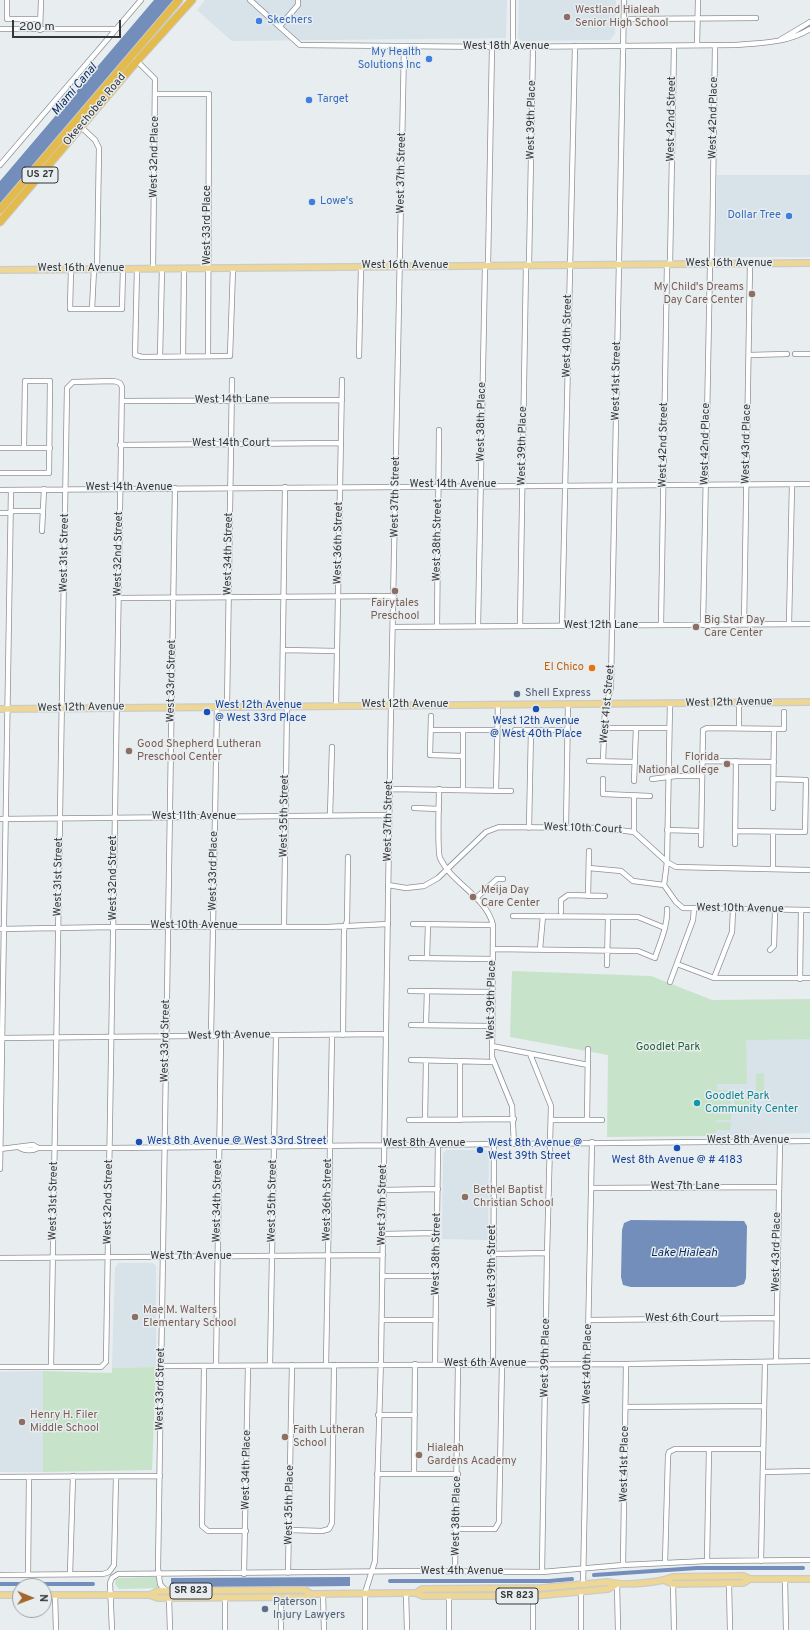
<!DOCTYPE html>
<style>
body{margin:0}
#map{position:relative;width:810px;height:1630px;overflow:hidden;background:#e8edf0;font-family:Overpass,sans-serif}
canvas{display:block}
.north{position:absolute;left:12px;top:1578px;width:40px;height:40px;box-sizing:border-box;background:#e8edf0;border:1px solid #a0a4a6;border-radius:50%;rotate:91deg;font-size:11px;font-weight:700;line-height:16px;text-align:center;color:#353638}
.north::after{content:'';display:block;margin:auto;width:14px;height:18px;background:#a5672c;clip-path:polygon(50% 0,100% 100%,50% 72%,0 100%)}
.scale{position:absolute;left:12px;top:20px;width:109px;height:18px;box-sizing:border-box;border:2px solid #353638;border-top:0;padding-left:5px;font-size:12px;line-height:14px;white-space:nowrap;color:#353638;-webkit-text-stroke:3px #e8edf0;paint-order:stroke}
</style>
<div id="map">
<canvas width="810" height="1630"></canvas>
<div class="north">N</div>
<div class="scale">200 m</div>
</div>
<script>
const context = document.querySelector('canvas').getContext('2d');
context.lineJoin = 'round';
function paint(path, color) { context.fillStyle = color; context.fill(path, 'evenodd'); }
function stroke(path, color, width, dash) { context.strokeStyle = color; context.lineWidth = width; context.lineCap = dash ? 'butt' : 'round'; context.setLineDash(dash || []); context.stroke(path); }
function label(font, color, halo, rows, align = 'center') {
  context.font = font + ' Overpass,sans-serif'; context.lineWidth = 3; context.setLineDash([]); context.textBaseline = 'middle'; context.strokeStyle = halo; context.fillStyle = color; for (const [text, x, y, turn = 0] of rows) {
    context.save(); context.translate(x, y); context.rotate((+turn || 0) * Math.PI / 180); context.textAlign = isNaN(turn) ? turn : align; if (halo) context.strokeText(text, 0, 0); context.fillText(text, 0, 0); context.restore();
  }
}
const built = new Path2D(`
 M205,0H507L506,38L232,41L197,10Z
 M519,0H616L615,34L610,40L521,41L518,38Z
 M717,175H810V257H717L716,254Z
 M746,1039H810V1133L716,1136L717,1084Z
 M446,1150H487L489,1154L488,1240L442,1239L443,1154Z
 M119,1263H153L156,1266V1367L112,1368L115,1267Z
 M43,1371V1472H0V1372Z`);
const green = new Path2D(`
 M512,971L651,976L712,1000L810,999V1039L746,1040L747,1084H717V1090H731V1098H717V1100H731V1108L716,1109L717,1112H731V1120H717L716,1122H731L730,1130H716V1136L607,1137L608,1055L510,1037Z
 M764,1073V1093H756V1074Z
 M734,1097H752V1107H734Z
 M156,1367L152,1470L43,1472V1371L112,1373V1368Z
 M157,1577L158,1588L119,1589L115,1584L116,1579L120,1578Z`);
const water = new Path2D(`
 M154,0H174L0,205V181Z
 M631,1220L744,1221L747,1226L746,1278L744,1284L735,1287H631L623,1285L621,1277L622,1230L624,1223Z
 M350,1577V1586L171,1588V1578Z`);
const canal = new Path2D(`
 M594,1575L697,1568H803
 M390,1581H549L572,1579
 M0,1584H93`);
const minor = new Path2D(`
 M7,0V19H40
 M250,0L300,45L492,47L735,45C760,43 788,43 810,29
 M629,19L756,18
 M280,26L298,5V0
 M0,29H116
 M40,30L41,0
 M780,40L810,22
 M697,45L698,0
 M513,47V0
 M136,60L155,79L153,268
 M155,94H209L208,356
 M80,126L95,140L99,148L97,269
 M0,165L141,0
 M670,264L674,46
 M712,264L715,45
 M529,265L533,47
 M488,266L492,47
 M71,269L70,309H122L123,269
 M137,269L135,355L142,357L230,356L233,268
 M92,309L94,269
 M795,354H810
 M749,355L787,354
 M183,356L184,268
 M359,356L361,267
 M160,357L162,268
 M122,401L342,400
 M120,445L341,443
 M0,448H50
 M0,473H49L50,381H25L24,448
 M0,490L810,484
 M11,511H43
 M0,513H11
 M42,531L44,489
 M118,598L394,596
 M744,624L750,263
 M789,624L792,484
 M661,625L667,264
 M703,625L710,264
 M478,626L485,266
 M520,626L526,265
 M562,626L575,46
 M393,627L810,624
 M437,627L439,430
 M283,650L337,651
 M336,705L342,380
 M227,706L232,380
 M282,706L285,487
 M431,716L430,755L463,756
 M604,728H669
 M739,728V703
 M431,730H497
 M515,730H568
 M589,761L635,762
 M603,761L605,710L611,687L612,626L624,0
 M702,761L774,762
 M603,779V794L650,796
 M652,779L676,776H702
 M634,781L636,728
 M390,789L511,791
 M439,789C439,800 437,851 440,858C452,884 486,896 493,925L492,1057L512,1106L514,1144
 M463,790V730
 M496,790L498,705
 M634,796V832
 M414,808L439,809
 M773,808L774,729
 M330,816L332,747
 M0,819L389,815
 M529,828L531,730
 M566,828L568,704
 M667,830L701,831
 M735,831L805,832L806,780L774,779
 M773,832V869
 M735,844L736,761
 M701,845L703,730L707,728L784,729V712
 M589,868L621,871L633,881L664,885L676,902L683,908L810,910
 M388,885L406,888L424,886L438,878L486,832L499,827L603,828L634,832L667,862L676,867L810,870
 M664,885L667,862L670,703
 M588,896L589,851
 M476,898L497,879H503
 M561,912V900L568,895L605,896
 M513,916L638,917L665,928
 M413,924L493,925
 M284,926L287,706
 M0,929L114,927H327L388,924
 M493,949L638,951L655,958C660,942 668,926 667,909
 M540,949L543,916
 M770,950L774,946L775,911
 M411,958L493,959
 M427,958L428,924
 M677,964L714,978H810
 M607,965L608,917
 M714,978L732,932L733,910
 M800,979L801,910
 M670,982L693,920L694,909
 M410,991L492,992
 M426,1024L427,991
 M411,1025L491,1026
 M343,1035L344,930L347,921L348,857
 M211,1036L217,707
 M0,1038L385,1034
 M492,1046L588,1065
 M530,1054L551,1106L547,1253L542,1572
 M411,1060L494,1062
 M409,1120L514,1119
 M425,1120L426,1061
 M460,1120V1062
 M551,1120H602
 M587,1120L588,1049
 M20,1148C26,1151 32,1151 38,1148
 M0,1149L33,1145L38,1148H109L810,1141
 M0,1169L11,490
 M591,1188L779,1187
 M383,1190L438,1189
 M383,1234L437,1233
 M493,1254L547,1253
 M0,1258L383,1255
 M382,1276H437
 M382,1320H436
 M589,1320L776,1318
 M776,1362L780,1141
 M435,1364L438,1145
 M493,1364L494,1144
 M270,1365L276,1036
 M326,1365L332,1035
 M161,1366L626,1364L810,1361
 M204,1366L202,1526L208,1531H246
 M216,1366L221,1036
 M0,1367H101L106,1362L122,387L120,383L114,381L73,382L67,388L51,1367
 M626,1407L764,1406
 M378,1415H415
 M763,1472L810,1471
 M377,1474H458
 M414,1474L415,1364
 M0,1477L160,1476
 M456,1529H495L499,1522L502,1364
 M290,1530L322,1531L329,1529L332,1523L334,1365
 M707,1561L709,1449
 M761,1561L765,1362
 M665,1563L668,1456L669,1452L675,1449H763
 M623,1565L626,1364
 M455,1571L458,1364
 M288,1573L292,1365
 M70,1574L73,1476
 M244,1574L248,1366
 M0,1575L103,1574L109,1572L114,1565L116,1477
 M28,1575L29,1477
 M785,1579L786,1630
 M729,1583L730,1630
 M617,1584L618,1630
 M673,1584L674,1630
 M583,1585L592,1142
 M166,1591L160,1584L158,1568L175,488
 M581,1592V1630
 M406,1593L407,1630
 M323,1594L324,1630
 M55,1595L56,1630
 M449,1596V1630
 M533,1596V1630
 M169,1598L170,1630
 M225,1598V1630
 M281,1598V1630
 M112,1630L110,1583L112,1578L118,1574L414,1571L542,1572L623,1565L707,1561L810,1560
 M365,1630V1593L375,1561L381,1358L391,705L404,46`);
const major = new Path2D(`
 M0,270L810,263
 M0,709L810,702
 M664,1580L673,1584L743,1583L750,1579H810
 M416,1593L422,1589L541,1588L608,1582C623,1586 658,1583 673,1577L743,1576L750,1579
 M0,1595H20
 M44,1595H150L158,1598H169L305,1597L311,1594L406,1593H416L423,1596H533L608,1589L617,1584
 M150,1595L158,1591L287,1590H305L311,1594`);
const highway = new Path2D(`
 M0,210L179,0
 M0,222L137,61L192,0`);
const markers = [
 [567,17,4,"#8d6e63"],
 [259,21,4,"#3f7fe0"],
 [429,59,4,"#3f7fe0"],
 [309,100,4,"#3f7fe0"],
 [312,202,4,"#3f7fe0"],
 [789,216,4,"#3f7fe0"],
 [752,294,4,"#8d6e63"],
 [395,591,4,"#8d6e63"],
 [696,627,4,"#8d6e63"],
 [592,668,4,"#e8710a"],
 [517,694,4,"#5c6f8a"],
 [536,709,4,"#1a4fb4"],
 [207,712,4,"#1a4fb4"],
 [129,751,4,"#8d6e63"],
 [727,764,4,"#8d6e63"],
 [473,897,4,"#8d6e63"],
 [697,1103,4,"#0f9aa8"],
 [139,1142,4,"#1a4fb4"],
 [677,1148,4,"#1a4fb4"],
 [480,1150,4,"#1a4fb4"],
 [465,1197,4,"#8d6e63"],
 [135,1317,4,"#8d6e63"],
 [22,1422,4,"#8d6e63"],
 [285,1437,4,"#8d6e63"],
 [419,1455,4,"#8d6e63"],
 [265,1609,4,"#5c6f8a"]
];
const shields = [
 [40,175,36],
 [191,1591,42],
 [517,1596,42]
];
const shieldNames = [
 ["US 27",40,175],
 ["SR 823",191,1591],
 ["SR 823",517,1596]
];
const educationNames = [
 ["Westland Hialeah",575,11],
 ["Senior High School",575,24],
 ["My Child's Dreams",744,288,"right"],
 ["Day Care Center",744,301,"right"],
 ["Fairytales",395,604,"center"],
 ["Preschool",395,617,"center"],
 ["Big Star Day",704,621],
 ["Care Center",704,634],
 ["Good Shepherd Lutheran",137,745],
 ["Preschool Center",137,758],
 ["Florida",719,758,"right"],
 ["National College",719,771,"right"],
 ["Meija Day",481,891],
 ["Care Center",481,904],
 ["Bethel Baptist",473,1191],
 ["Christian School",473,1204],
 ["Mae M. Walters",143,1311],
 ["Elementary School",143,1324],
 ["Henry H. Filer",30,1416],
 ["Middle School",30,1429],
 ["Faith Lutheran",293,1431],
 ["School",293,1444],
 ["Hialeah",427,1449],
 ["Gardens Academy",427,1462]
];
const shopNames = [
 ["Skechers",267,21],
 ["My Health",421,53,"right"],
 ["Solutions Inc",421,66,"right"],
 ["Target",317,100],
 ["Lowe's",320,202],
 ["Dollar Tree",781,216,"right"]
];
const streetNames = [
 ["West 18th Avenue",506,47],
 ["Okeechobee Road",95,110,-50],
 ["West 42nd Place",714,118,-89],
 ["West 42nd Street",672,119,-89],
 ["West 39th Place",532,120,-89],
 ["West 32nd Place",155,157,-89],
 ["West 37th Street",402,173,-89],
 ["West 33rd Place",208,225,-90],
 ["West 16th Avenue",729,264],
 ["West 16th Avenue",405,266],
 ["West 16th Avenue",81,269],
 ["West 40th Street",568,336,-89],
 ["West 41st Street",617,381,-89],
 ["West 14th Lane",232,400,-1],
 ["West 38th Place",482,422,-89],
 ["West 14th Court",231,444],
 ["West 42nd Place",706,444,-89],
 ["West 43rd Place",747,444,-89],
 ["West 42nd Street",664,445,-89],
 ["West 39th Place",523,446,-89],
 ["West 14th Avenue",453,485],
 ["West 14th Avenue",129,488],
 ["West 37th Street",396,497,-89],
 ["West 38th Street",438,540,-89],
 ["West 36th Street",339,543,-89],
 ["West 31st Street",65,553,-89],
 ["West 32nd Street",119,554,-89],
 ["West 34th Street",229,554,-89],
 ["West 12th Lane",601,626],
 ["West 33rd Street",172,681,-89],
 ["West 12th Avenue",729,703,-1],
 ["West 41st Street",608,704,-85],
 ["West 12th Avenue",405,705],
 ["West 12th Avenue",81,708,-1],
 ["West 35th Street",285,816,-89],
 ["West 11th Avenue",194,817],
 ["West 37th Street",389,821,-89],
 ["West 10th Court",583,829,2],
 ["West 33rd Place",214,871,-89],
 ["West 31st Street",59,877,-89],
 ["West 32nd Street",114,878,-90],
 ["West 10th Avenue",740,909,1],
 ["West 10th Avenue",194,926],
 ["West 39th Place",492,1000,-89],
 ["West 9th Avenue",229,1036,-1],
 ["West 33rd Street",166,1041,-89],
 ["West 8th Avenue",748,1141],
 ["West 8th Avenue",424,1144],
 ["West 7th Lane",685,1187],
 ["West 36th Street",328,1200,-89],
 ["West 31st Street",54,1201,-89],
 ["West 34th Street",218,1201,-89],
 ["West 35th Street",273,1201,-89],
 ["West 32nd Street",109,1202,-89],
 ["West 37th Street",383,1205,-89],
 ["West 43rd Place",777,1252,-89],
 ["West 38th Street",437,1254,-89],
 ["West 7th Avenue",191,1257],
 ["West 39th Street",493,1266,-90],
 ["West 6th Court",682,1319],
 ["West 39th Place",546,1358,-89],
 ["West 6th Avenue",485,1364],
 ["West 40th Place",588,1364,-89],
 ["West 33rd Street",161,1389,-89],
 ["West 41st Place",625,1464,-89],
 ["West 34th Place",247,1470,-89],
 ["West 35th Place",290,1505,-89],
 ["West 38th Place",457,1516,-89],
 ["West 4th Avenue",462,1572]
];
const foodNames = [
 ["El Chico",584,668]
];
const serviceNames = [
 ["Shell Express",525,694],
 ["Paterson",273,1603],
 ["Injury Lawyers",273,1616]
];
const transitNames = [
 ["West 12th Avenue",215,706],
 ["@ West 33rd Place",215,719],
 ["West 12th Avenue",536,722,"center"],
 ["@ West 40th Place",536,735,"center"],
 ["West 8th Avenue @ West 33rd Street",147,1142],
 ["West 8th Avenue @",488,1144],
 ["West 39th Street",488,1157],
 ["West 8th Avenue @ # 4183",677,1161,"center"]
];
const parkNames = [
 ["Goodlet Park",668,1048]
];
const cultureNames = [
 ["Goodlet Park",705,1097],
 ["Community Center",705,1110]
];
const waterNames = [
 ["Miami Canal",75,90,-50],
 ["Lake Hialeah",684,1254]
];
paint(built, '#d7e2e9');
paint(green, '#c7e3ca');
paint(water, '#738eba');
stroke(canal, '#738eba', 4);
stroke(minor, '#8d9194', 6);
stroke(major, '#cacbcb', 8);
stroke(highway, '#cacbcb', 9);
stroke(minor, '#fff', 4.5);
stroke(major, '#eed694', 5.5);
stroke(highway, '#e3ba4c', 7);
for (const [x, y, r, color] of markers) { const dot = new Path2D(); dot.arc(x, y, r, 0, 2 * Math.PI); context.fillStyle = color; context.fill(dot); stroke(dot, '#e8edf0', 1.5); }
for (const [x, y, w] of shields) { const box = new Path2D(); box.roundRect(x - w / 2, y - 8, w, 16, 3); context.fillStyle = '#e8edf0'; context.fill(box); stroke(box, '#353638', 1); }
label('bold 10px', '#353638', null, shieldNames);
label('11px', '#785e54', '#e8edf0', educationNames, 'left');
label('11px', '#366cbe', '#e8edf0', shopNames, 'left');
label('11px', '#353638', '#e8edf0', streetNames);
label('11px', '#c56008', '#e8edf0', foodNames, 'right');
label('11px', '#4e5e75', '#e8edf0', serviceNames, 'left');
label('11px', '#164399', '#e8edf0', transitNames, 'left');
label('11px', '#226433', '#e8edf0', parkNames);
label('11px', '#0d838f', '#e8edf0', cultureNames, 'left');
label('italic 12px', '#0b2d62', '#e8edf0', waterNames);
</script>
